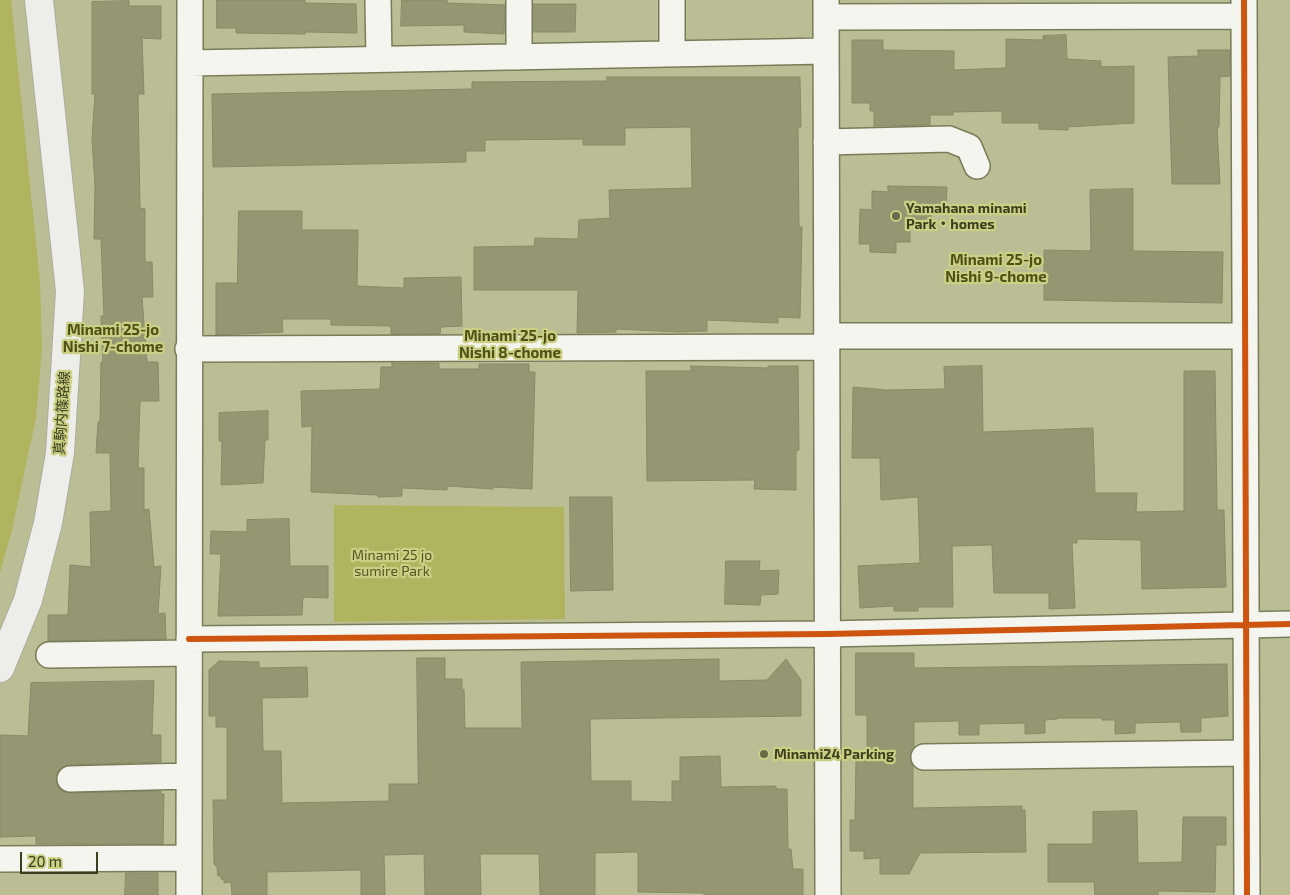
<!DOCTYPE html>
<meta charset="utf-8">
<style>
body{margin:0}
#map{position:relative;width:1290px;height:895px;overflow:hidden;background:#bbbe94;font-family:"Exo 2",sans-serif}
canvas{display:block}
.scale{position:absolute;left:20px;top:852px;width:78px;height:22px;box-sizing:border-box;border:2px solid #3c3e1f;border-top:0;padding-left:6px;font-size:15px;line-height:18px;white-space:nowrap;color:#3c3e1f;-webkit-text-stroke:4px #cacf83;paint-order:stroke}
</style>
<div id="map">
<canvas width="1290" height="895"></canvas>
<div class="scale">20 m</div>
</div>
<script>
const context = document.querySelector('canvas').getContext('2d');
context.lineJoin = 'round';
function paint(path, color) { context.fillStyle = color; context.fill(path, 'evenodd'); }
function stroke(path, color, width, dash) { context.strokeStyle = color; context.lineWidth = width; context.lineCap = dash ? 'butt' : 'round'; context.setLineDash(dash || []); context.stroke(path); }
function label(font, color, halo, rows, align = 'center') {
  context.font = font + ' "Exo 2","Noto Sans JP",sans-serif'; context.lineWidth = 4.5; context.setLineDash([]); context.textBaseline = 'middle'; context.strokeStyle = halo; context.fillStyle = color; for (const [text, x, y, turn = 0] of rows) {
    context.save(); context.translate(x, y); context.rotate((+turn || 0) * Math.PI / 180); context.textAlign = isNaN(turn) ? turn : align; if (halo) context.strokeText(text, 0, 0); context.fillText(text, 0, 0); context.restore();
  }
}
const green = new Path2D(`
 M0,0H11L40,282L42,349L36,418L12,530L0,573Z
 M334,505L564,507L565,619L334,622Z`);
const building = new Path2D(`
 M217,0H305V3L356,4L357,33L305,32V34L236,33V28H217Z
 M402,0H447V3L505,5L504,34L464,32V25L401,26Z
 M129,1V6H161V39L142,38L144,94H138L140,208L145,209V262H152L153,297H142L147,362H158L159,401H140L138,468H144V510L149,509L154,567L161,566L158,614L165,613L166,639L48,641V615H68L70,565L91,567L90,512L111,511L110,453H96L98,422H100L101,362H103L101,316H104L101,239H94L95,185L92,139L95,94H92V2Z
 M533,4H576L575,32H533Z
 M1066,35L1067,59L1101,61V67L1134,66V123L1068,127V130L1039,129V123H1002V111L953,112V115H930V125L874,126V111H870V103H852V40H883V50L954,51V70L1006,68V39L1043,40V36Z
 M1198,50H1230V76L1220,77L1219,127H1217L1220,184H1172L1168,57L1198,56Z
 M607,77H800L801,127H798L799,227H802L800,318L778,317V323L707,320V331L679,332L616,329V332L577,333L578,290H474V247L534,246L535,238L578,239L579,220L610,218L609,190L692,188L691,127L625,128V145H583V139L485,140V151H466V162L213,167L212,94L472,89V82L607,81Z
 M888,186L947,187L946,209H932L931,224L910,223V242H896V253L870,252V244H859L860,209L872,210V191L888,192Z
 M1133,189V251L1223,252L1222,303L1044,300V250L1091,251L1090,190Z
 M239,211H302V230H358L357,286L404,288V278L461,277L462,326L441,327L440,334H391V326L331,325V319H282L283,332L216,335V283H237Z
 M392,363H439V369H479V364H529V372H535L532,489L493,487V489L447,486V490L402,488V496L378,497V495L311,492L312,426L302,427L301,391L380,389L381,367H392Z
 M691,366L768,368V366H798L799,450L796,451V490L754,489L755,480L647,481L646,371H691Z
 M982,366L983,432L1093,428L1095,493H1137L1136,512L1184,511V371H1215L1217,510H1224L1226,587L1142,589L1141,540L1077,539V543H1072L1075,608L1049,609V593H994L992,545L952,546L953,607H918V611H894V606L860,608L858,566L920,563L918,497L881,500L880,458H852L853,387L886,390L945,389L944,367Z
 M268,411V440H265L263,483L221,485L222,441H219V413Z
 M570,497H612L613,590L571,591Z
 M289,519L290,566H328V598L303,597L302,615L218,616L221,554H210L211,531L247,532V520Z
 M726,561H760L759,571L779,570L778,594L761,595L760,605L725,604Z
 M856,653H914V668L1227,664L1228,716L1201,718V732H1181L1180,722L1135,723V733L1115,734V720H1102V718H1057V719L1045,720V733L1025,734V723L979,724V735H959V721L914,722V748L910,757L913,766V808L1022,806V810H1025L1026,852L920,853L909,874H880V858L864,859V851H850V820H855L856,760H867V715H856Z
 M417,658H445V679H462V690L464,689L465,728H522L521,662L719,659V681L767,680L786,659L801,680V716L590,719L591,781H631V801L672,802V781H680V757L720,756L721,787L776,786V789H787L788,849H791L793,869H803V895H704V893L638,892V852L595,853V895H540L539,854H480L481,895H425L424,854L384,855L385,895H361V870L267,872V895H232L231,882L224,883V880L221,879V876H218L217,867L214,864L213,800H227V727H216V716H209V670L219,661L259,662V668L307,667L308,697L262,698L263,751H281L282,803L389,801V784H418Z
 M154,681L152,735H161V762L69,765L62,767L58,772L56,780L58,787L63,791L70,793L161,791V794H164L163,844H36V836L0,837V735L28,736L31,683Z
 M1137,811L1138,863L1182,862L1183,817H1226V845H1216L1215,892L1158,891V895H1095L1094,882H1048V844H1093V812Z
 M126,873H158V895H125Z`);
const minor = new Path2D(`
 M378,0L379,59
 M519,0V57
 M826,0L828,895
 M1244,0L1247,895
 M826,17L1244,16
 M672,54V0
 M190,63L826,51
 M826,142L949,139L969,147L977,166
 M827,336H1244
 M188,349L827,347
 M189,639L827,634L1290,624
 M49,655L189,653
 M924,757L1245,753
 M70,779L189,776
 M0,859L189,858
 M189,895L190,0`);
const major = new Path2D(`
 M0,668L28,600L48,523L60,453L70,291L39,0`);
const cycleway = new Path2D(`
 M1244,0L1247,895
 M189,639L827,634L1290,624`);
const markers = [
 [896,216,5,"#686b48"],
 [764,754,5,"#686b48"]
];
const poiNames = [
 ["Yamahana minami",906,208],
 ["Park・homes",906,224],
 ["Minami24 Parking",774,754]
];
const streetNames = [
 ["真駒内篠路線",62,413,-86]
];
const parkNames = [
 ["Minami 25 jo",392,555],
 ["sumire Park",392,571]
];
const neighbourhoodNames = [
 ["Minami 25-jo",996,260],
 ["Nishi 9-chome",996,277],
 ["Minami 25-jo",113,330],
 ["Nishi 7-chome",113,347],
 ["Minami 25-jo",510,336],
 ["Nishi 8-chome",510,353]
];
paint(green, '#b0b45f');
paint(building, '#949772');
stroke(building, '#888a69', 1);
stroke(minor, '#7a7c59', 28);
stroke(major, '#acac9c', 30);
stroke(minor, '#f5f5ef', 25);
stroke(major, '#ededea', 28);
stroke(cycleway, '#ce550f', 6);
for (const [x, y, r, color] of markers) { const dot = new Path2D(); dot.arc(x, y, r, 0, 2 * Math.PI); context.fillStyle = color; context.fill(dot); stroke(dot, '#cacf83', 2); }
label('bold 14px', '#3c3e1f', '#cacf83', poiNames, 'left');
label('14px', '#3c3e1f', '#cacf83', streetNames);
label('14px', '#545625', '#cacf83', parkNames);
label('bold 15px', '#4e5016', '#cacf83', neighbourhoodNames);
</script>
